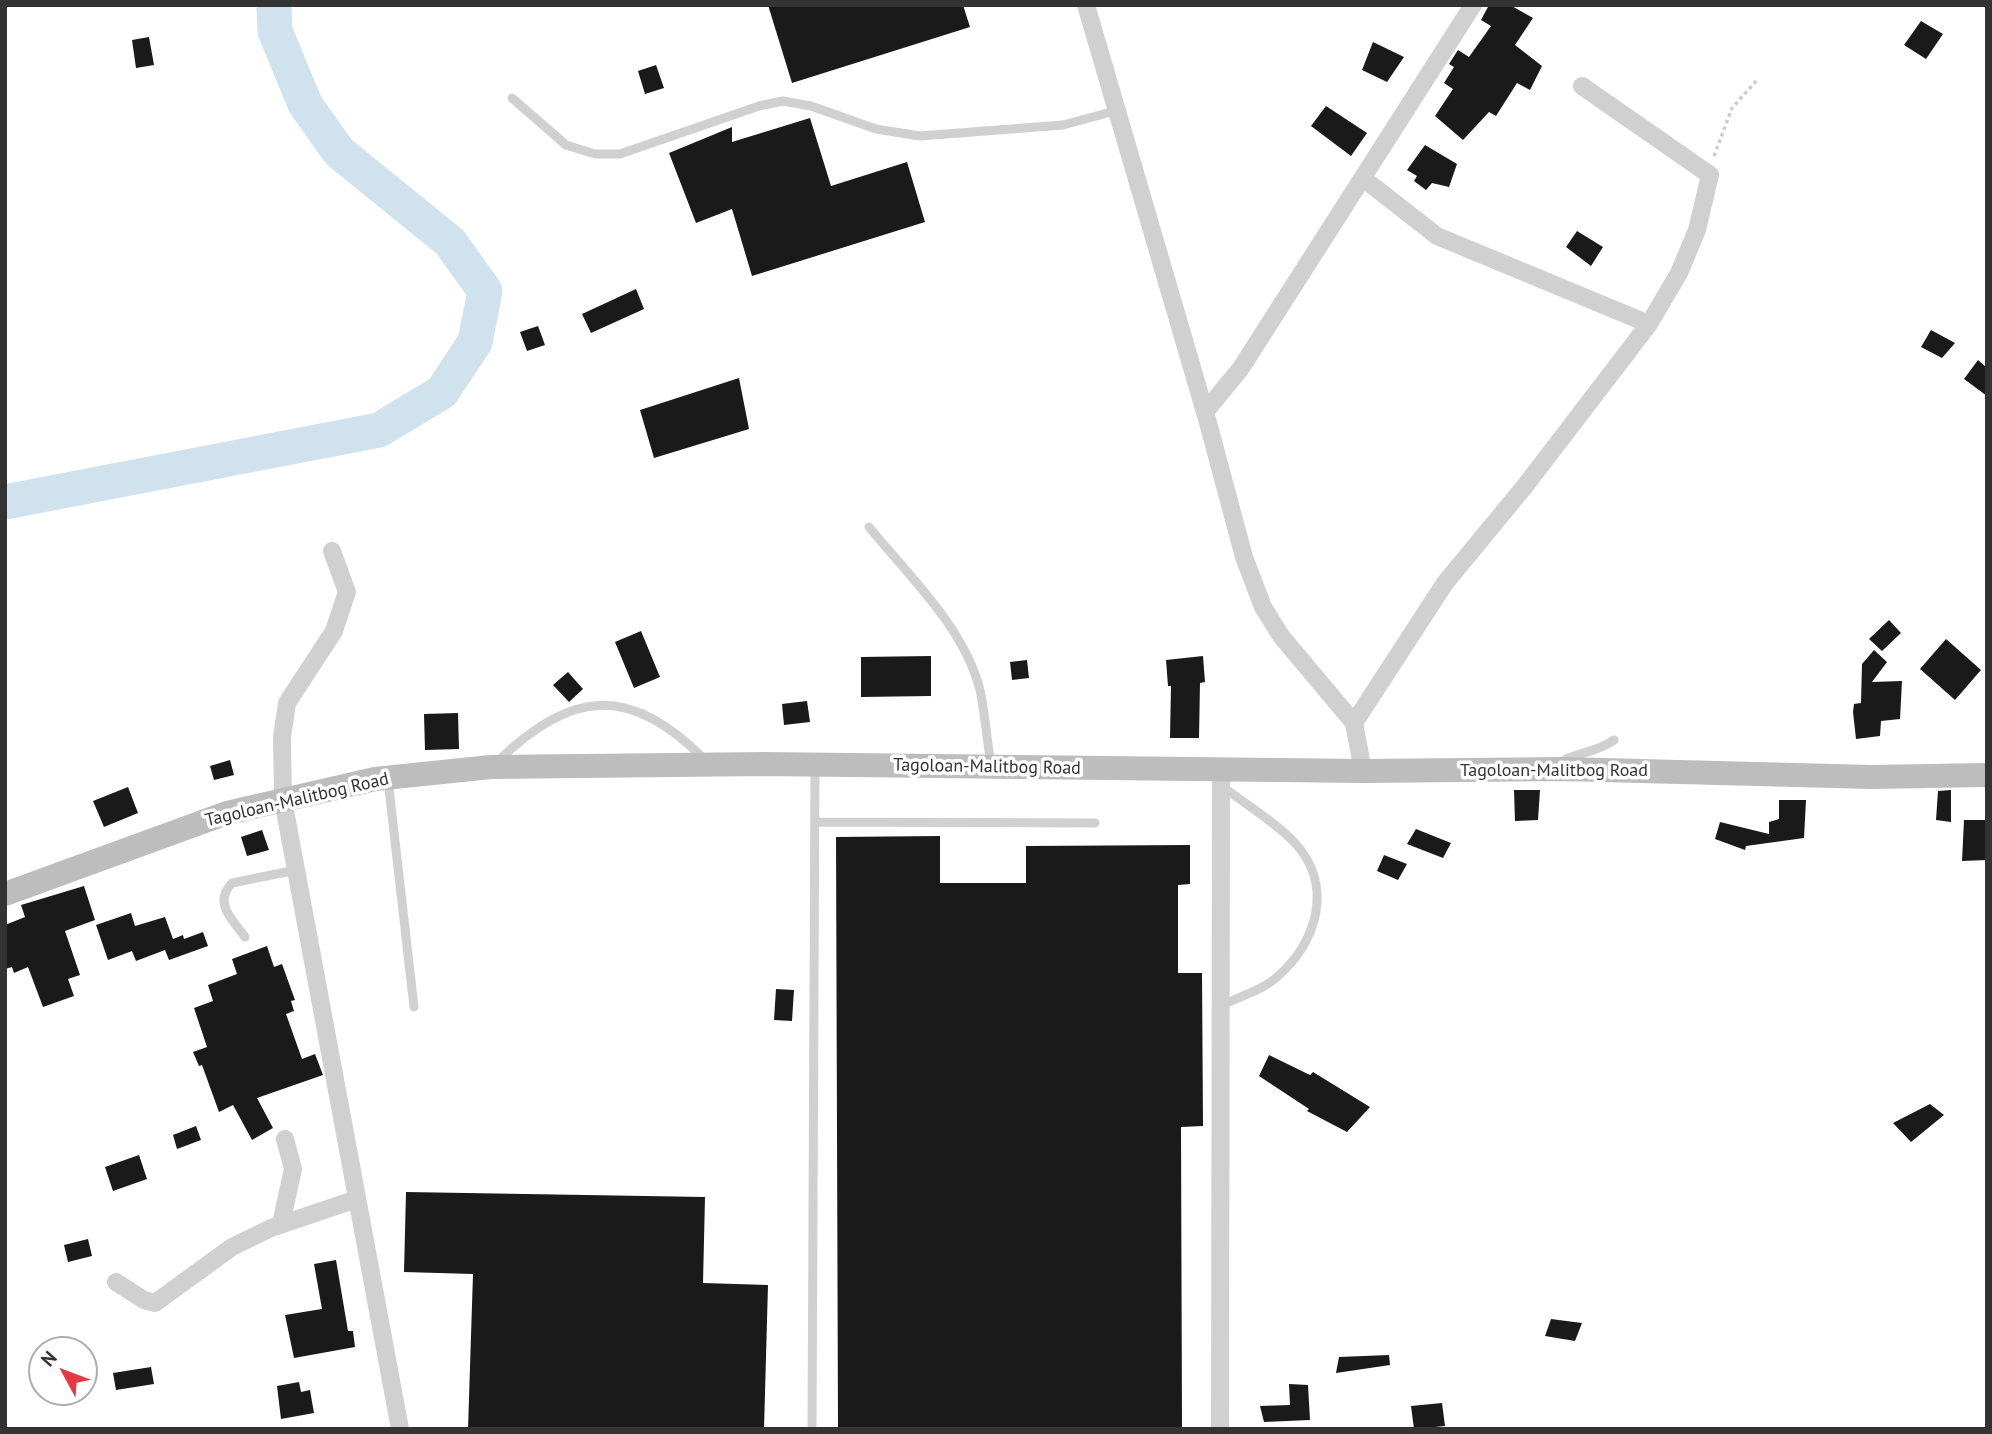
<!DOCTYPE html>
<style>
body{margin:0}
#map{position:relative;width:1992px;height:1434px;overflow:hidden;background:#fff;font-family:"PT Sans",sans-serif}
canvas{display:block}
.frame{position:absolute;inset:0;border:7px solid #333;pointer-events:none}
.north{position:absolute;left:28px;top:1336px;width:70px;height:70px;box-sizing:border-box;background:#fff;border:2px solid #adadad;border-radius:50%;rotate:311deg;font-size:19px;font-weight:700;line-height:28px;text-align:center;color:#333}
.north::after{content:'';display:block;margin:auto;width:24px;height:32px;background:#e63946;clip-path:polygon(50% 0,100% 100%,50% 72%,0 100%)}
</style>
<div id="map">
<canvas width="1992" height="1434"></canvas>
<div class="frame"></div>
<div class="north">N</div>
</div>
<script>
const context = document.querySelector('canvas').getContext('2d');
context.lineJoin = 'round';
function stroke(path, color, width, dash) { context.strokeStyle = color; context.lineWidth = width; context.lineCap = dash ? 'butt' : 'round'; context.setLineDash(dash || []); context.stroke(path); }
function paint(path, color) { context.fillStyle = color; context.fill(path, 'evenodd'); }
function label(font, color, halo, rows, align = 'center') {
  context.font = font + ' "PT Sans",sans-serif'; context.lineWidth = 7; context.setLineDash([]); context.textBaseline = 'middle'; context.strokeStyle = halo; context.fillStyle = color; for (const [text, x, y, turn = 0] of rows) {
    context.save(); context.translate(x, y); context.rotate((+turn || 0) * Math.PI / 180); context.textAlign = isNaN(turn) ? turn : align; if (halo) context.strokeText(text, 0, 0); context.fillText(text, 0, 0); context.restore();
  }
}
const river = new Path2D(`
 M5,502L379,430L442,392L475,342L485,291L450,242L339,152L305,104L275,31L274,5`);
const building = new Path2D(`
 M768,5H963L970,27L792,83Z
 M1489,5H1510L1533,18L1515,45L1542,66L1530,90L1517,83L1496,116L1489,112L1463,140L1435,116L1453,89L1444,83L1454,67L1449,64L1458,50L1469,57L1491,26L1481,20Z
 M1921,21L1943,34L1926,59L1904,45Z
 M149,37L154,65L136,68L132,40Z
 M1373,42L1404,57L1387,82L1362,70Z
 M656,65L664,88L645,94L638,71Z
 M1326,106L1367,133L1351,156L1311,126Z
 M810,118L831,186L907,162L925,222L752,276L732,209L696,223L669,153L732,127V142Z
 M1425,145L1457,164L1449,187L1432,183L1426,190L1414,181L1417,176L1407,170Z
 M1577,231L1603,247L1591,266L1566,247Z
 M636,289L644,309L591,333L582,314Z
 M538,326L545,345L527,351L520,332Z
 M1931,330L1955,343L1942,358L1921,347Z
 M1978,360L1987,368V396L1964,379Z
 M739,378L749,429L654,458L640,410Z
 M1889,620L1901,633L1882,651L1869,639Z
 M641,631L660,677L634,688L615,642Z
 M1946,639L1981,670L1955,700L1920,669Z
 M1874,650L1887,662L1872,682L1902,681L1900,719L1881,721L1880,736L1856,739L1853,712L1854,704L1861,703L1862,664Z
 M931,656V696L861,697V657Z
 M1203,656L1205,682L1200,683L1199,738H1170L1171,686H1168L1166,660Z
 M1027,660L1029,678L1012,680L1010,662Z
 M568,672L583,689L569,702L553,685Z
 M807,701L810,722L784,725L782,704Z
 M458,713L459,749L425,750L424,714Z
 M230,760L234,775L214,780L210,766Z
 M128,787L138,813L104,827L93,801Z
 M1514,790H1540L1538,820L1515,821Z
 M1951,790V822L1936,820L1938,791Z
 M1779,800H1806L1804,838L1746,846L1745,850L1715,839L1720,822L1769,834V822L1779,819Z
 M1964,820H1987V860L1962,861Z
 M1416,829L1451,843L1443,858L1407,844Z
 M262,830L269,850L247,856L241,837Z
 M940,836V883H1026V846L1190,845V884L1178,885V973H1202L1203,1126L1181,1127L1182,1429H838L836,837Z
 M1384,855L1407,864L1398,880L1377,871Z
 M84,886L95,920L65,931L80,975L68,979L74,996L43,1007L28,967L14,973L12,967L5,969V925L25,917L21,905Z
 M131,913L135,926L165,917L173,939L183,935L184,939L203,932L208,946L169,960L165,950L136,961L132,951L108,960L96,925Z
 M267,946L274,967L282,964L295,1000L291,1001L294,1011L286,1014L302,1059L315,1054L323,1075L257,1098L273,1128L252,1140L233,1105L219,1112L202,1065L199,1066L193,1052L207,1047L194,1008L213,1001L208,985L237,974L232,959Z
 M776,989L794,990L792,1021L774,1020Z
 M1269,1055L1310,1075L1313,1072L1370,1107L1347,1132L1307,1111L1309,1109L1259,1076Z
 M1930,1104L1944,1115L1911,1142L1893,1123Z
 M196,1126L201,1140L177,1149L173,1135Z
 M139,1155L147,1179L113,1191L105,1167Z
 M406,1192L705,1197L703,1283L768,1285L764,1429H468L473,1274L404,1272Z
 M88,1239L92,1256L68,1262L64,1245Z
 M336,1260L348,1331H353L355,1347L294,1358L285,1315L322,1309L314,1264Z
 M1551,1319L1582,1323L1575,1341L1545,1336Z
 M1389,1355L1390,1365L1336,1373L1339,1357Z
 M151,1367L154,1384L116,1390L113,1373Z
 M299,1382L301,1392L310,1390L314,1413L281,1419L277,1386Z
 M1289,1384L1308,1385L1310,1420L1264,1422L1260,1406L1290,1405Z
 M1442,1403L1445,1426L1414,1429L1411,1406Z`);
const path = new Path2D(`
 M1714,156L1732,108L1758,79`);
const service = new Path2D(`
 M512,98L566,145L595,154H620L759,106L783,101L811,106L876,129L920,136L1063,125L1115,111
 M869,527C909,576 964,627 980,690C985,714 987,740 991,765
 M498,761C571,690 630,684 704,759
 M1564,763L1566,759C1582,752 1599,751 1614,740
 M388,780L414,1007
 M815,822L1095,823
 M245,937C232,919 213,903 232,883L296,870
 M1220,1006C1238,997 1263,990 1277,977C1318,942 1334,884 1294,842C1274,821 1245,804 1222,786
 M812,1429L815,767`);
const minor = new Path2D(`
 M1086,5L1207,419L1244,557L1263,607L1281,636L1354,723L1363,771
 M1364,179L1437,236L1649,324
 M1205,412L1241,368L1473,5
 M332,551L347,592L334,631L287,703L282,737L283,800L400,1429
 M1354,723L1445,583L1525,486L1649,324L1679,273L1697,230L1710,175L1582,86
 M281,1224L293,1169L285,1139
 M116,1282L144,1300L155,1303L232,1247L271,1228L357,1199
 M1220,1429L1221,770`);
const secondary = new Path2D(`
 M5,894L227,813L375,779L491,767L764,764L1363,771L1564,769L1872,777L1987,775`);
const streetNames = [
 ["Tagoloan-Malitbog Road",987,767,1],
 ["Tagoloan-Malitbog Road",1554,771],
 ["Tagoloan-Malitbog Road",297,800,-13]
];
stroke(river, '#cfe2ee', 35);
paint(building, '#1a1a1a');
stroke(path, '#cdcdcd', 3.5, [3.5, 3.5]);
stroke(service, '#d0d0d0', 9);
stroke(minor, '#d0d0d0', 18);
stroke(secondary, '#bdbdbd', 24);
label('18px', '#333', '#fff', streetNames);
</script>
